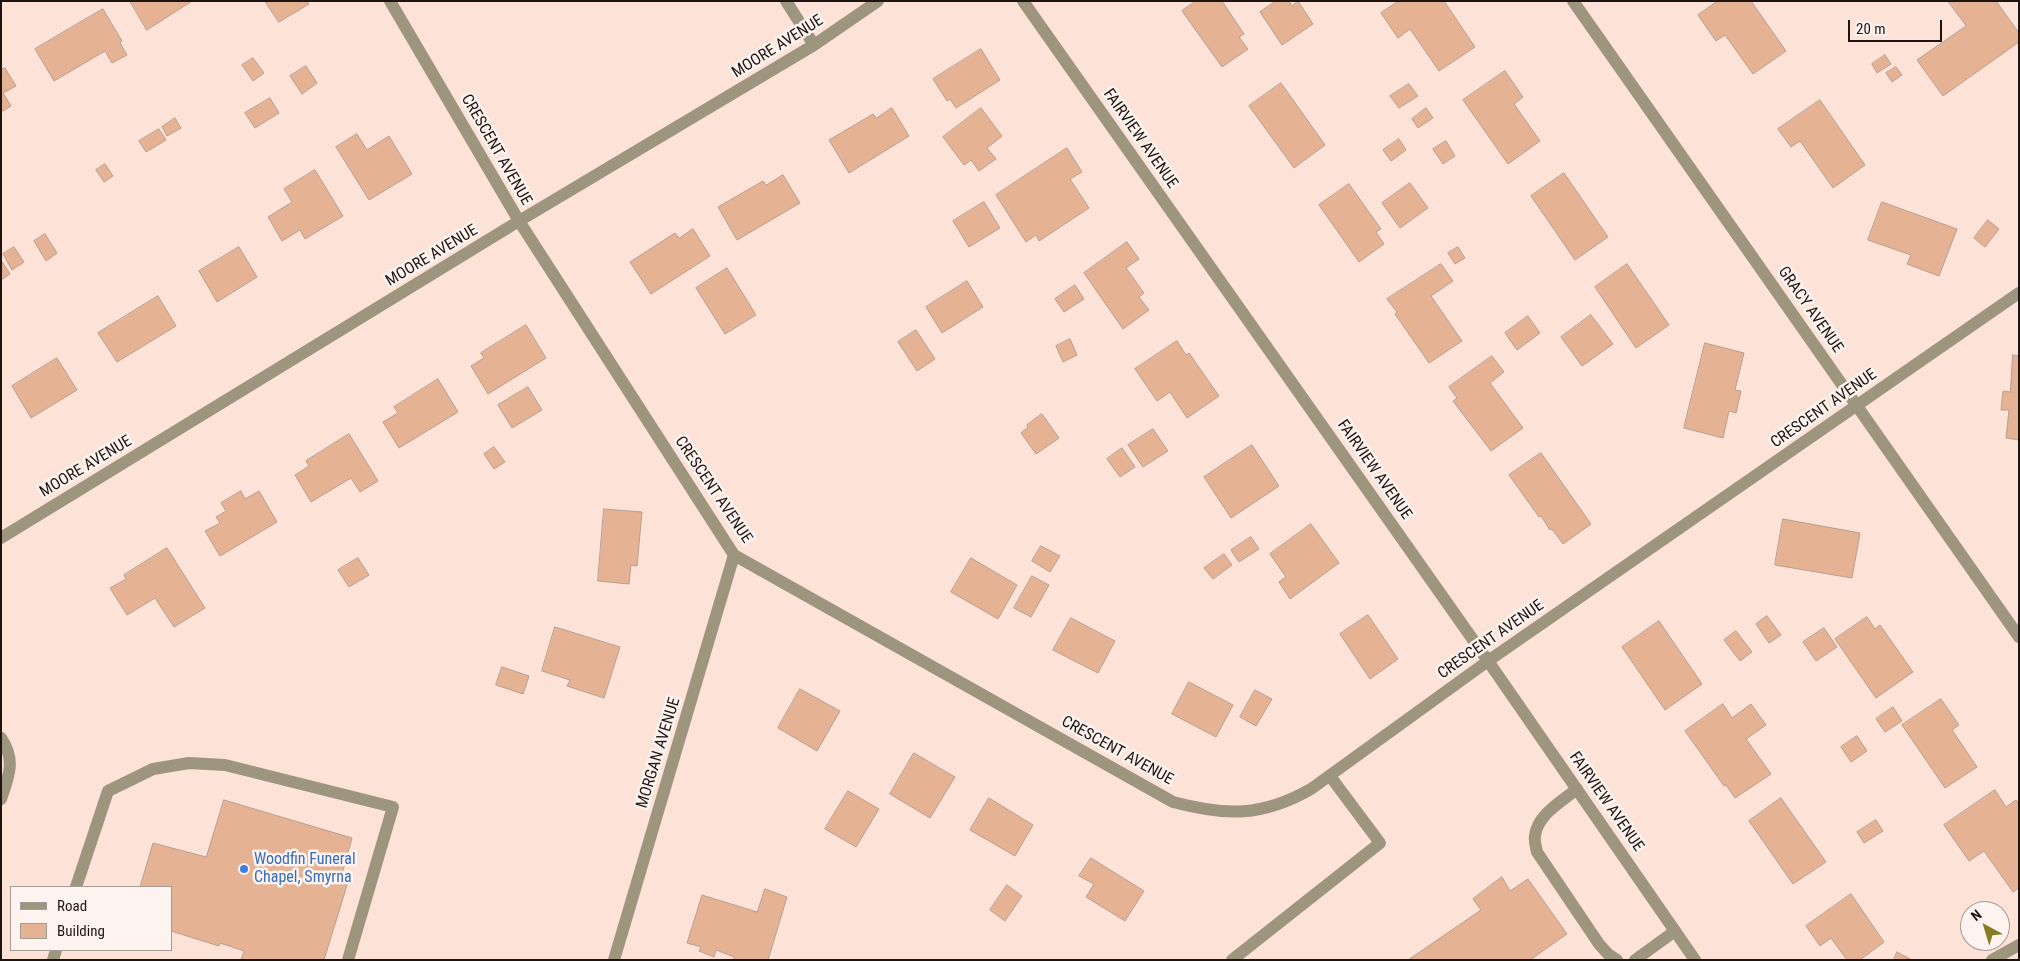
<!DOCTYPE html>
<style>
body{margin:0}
#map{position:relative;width:2020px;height:961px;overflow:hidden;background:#fce2d7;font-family:"Roboto Condensed",sans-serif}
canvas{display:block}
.frame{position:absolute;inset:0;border:2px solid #1e1511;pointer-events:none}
.legend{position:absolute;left:10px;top:886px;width:162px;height:65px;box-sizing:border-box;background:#fef3ee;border:1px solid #a49a96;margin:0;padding:6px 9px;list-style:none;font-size:15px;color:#1e1511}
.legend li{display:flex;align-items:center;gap:10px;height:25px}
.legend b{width:25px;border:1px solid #a49a96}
.north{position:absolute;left:1960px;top:901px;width:50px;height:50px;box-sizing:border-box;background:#fef3ee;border:1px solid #a49a96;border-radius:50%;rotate:321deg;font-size:14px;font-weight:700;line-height:20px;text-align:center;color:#1e1511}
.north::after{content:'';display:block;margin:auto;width:18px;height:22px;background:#867c23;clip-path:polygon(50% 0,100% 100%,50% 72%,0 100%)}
.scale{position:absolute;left:1848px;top:20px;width:94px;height:22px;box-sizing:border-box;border:2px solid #1e1511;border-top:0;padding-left:6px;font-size:15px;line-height:18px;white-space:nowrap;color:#1e1511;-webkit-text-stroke:4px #fef3ee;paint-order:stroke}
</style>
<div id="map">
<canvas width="2020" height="961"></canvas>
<div class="frame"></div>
<ul class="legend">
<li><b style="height:6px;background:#9e957f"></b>Road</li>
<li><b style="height:14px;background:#e5b293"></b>Building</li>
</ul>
<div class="north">N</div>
<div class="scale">20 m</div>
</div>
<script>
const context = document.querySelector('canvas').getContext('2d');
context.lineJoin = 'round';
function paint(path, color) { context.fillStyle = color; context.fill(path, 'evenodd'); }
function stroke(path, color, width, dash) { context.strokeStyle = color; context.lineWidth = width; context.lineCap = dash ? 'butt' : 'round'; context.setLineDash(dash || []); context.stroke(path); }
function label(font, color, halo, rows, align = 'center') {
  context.font = font + ' "Roboto Condensed",sans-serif'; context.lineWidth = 5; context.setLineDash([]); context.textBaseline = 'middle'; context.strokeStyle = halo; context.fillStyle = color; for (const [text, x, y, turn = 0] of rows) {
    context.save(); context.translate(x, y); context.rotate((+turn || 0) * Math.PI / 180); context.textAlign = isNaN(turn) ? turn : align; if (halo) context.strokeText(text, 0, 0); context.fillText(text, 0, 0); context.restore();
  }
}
const building = new Path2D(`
 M130,1H192L147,30Z
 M265,1H307L309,4L279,22Z
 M1196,1H1222L1244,34L1239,37L1248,49L1222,67L1182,11Z
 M1276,1H1289L1292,6L1298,1L1313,24L1282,45L1260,12Z
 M1399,1H1444L1475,47L1439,71L1410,29L1398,38L1381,13Z
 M1718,1H1751L1786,51L1753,74L1725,35L1716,41L1698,15Z
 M1948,1H1996L2019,33V42L1943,96L1917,60L1966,26Z
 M103,9L122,41L120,43L127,55L112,63L105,51L54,81L35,49Z
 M981,49L1000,80L956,108L950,99L947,101L933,79Z
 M1885,55L1891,64L1877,73L1872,64Z
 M253,58L264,73L253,81L242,65Z
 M306,66L317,83L302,94L290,76Z
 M1896,67L1902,75L1892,82L1886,73Z
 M5,68L16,86L3,93L11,106L1,112V70Z
 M1505,71L1523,97L1514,104L1540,141L1508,164L1463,100Z
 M1281,83L1325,145L1294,168L1249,106Z
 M1409,84L1418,96L1399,108L1390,96Z
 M270,98L279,113L255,128L245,113Z
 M1820,100L1865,165L1833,188L1800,141L1791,147L1778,129Z
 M892,108L909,136L849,173L829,140L873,114L876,118Z
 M981,108L1002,136L987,148L996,159L979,171L971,160L964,165L943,137Z
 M1426,108L1433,118L1418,128L1412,119Z
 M175,118L181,128L167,136L162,127Z
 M159,129L166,140L146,152L139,141Z
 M357,134L367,150L389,136L412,174L369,200L336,147Z
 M1399,139L1406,150L1391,161L1383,150Z
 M1446,141L1455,156L1443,164L1433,149Z
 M1067,148L1082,172L1070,179L1089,208L1039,241L1036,235L1026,242L996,195Z
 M105,164L113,176L104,182L96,170Z
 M315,170L343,216L305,239L300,230L282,241L268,217L292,202L284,189Z
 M1564,173L1608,237L1575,260L1531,196Z
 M783,175L800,203L737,240L718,207L763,181L766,185Z
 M1410,183L1428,208L1400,228L1382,203Z
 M1349,184L1381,229L1376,232L1384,244L1359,262L1319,205Z
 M984,202L1000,228L969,247L953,221Z
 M1882,202L1957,229L1939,276L1907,264L1911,255L1868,240Z
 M1988,220L1999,229L1985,247L1974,238Z
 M693,229L710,256L651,294L630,262L675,233L679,238Z
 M45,234L57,253L46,261L34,241Z
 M1127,242L1139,259L1126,268L1144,293L1139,297L1149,310L1123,329L1084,273Z
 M14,247L24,262L12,270L3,254Z
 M239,247L257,277L217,302L199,271Z
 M1458,247L1465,258L1455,264L1448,253Z
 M1,260L10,274L1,280Z
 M1441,264L1453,281L1431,296L1462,341L1429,363L1395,314L1397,312L1387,299Z
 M1627,264L1669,325L1636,348L1595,287Z
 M727,268L756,315L725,334L696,288Z
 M967,281L983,307L942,333L926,307Z
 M1075,285L1084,299L1064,312L1055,299Z
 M158,296L176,326L117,362L98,333Z
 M1591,315L1613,344L1582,366L1561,337Z
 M1528,316L1540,333L1517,350L1505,333Z
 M526,325L546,358L488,394L471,366L484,358L481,353Z
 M916,330L935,359L917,371L898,342Z
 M1070,339L1077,355L1063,362L1056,346Z
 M1177,341L1186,355L1189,353L1219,396L1187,418L1170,392L1157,401L1135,369Z
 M1705,343L1744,353L1735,390L1741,391L1736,413L1729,411L1723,438L1684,428Z
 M2013,355L2019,356V440L2006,438L2009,410H2001L2003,391L2010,392Z
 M1492,356L1504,372L1490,383L1523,428L1491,451L1453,401L1457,398L1449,387Z
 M57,358L77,390L31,418L12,386Z
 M438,379L458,412L399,448L383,422L398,413L394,407Z
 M528,387L542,410L512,428L498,405Z
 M1042,414L1059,438L1036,454L1021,433L1028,427L1027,425Z
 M1153,429L1168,451L1143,467L1128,445Z
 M349,434L378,481L360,492L351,478L311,502L295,475L309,466L306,461Z
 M1252,445L1279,486L1231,518L1204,477Z
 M494,447L505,462L494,469L484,454Z
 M1122,448L1135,467L1120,477L1107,459Z
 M1541,453L1591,524L1563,544L1552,529L1550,530L1541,516L1539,517L1509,475Z
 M241,491L245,499L259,491L277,522L220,556L205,531L220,523L216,517L226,511L221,503Z
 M604,509L642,512L637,566L631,565L629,584L598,581Z
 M1783,519L1860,533L1852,578L1775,565Z
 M1311,524L1339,563L1290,599L1279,582L1286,577L1270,554Z
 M1251,537L1259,549L1239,562L1231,550Z
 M1041,546L1060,556L1050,572L1032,561Z
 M167,548L205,608L174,627L155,598L127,615L110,588L126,579L124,575Z
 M1224,554L1232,565L1213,579L1204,568Z
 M358,558L369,575L349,587L338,570Z
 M971,558L1017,585L998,619L951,592Z
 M1032,576L1049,585L1031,617L1014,608Z
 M1368,615L1398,659L1370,679L1340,634Z
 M1767,616L1781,635L1769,643L1756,624Z
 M1867,617L1875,629L1880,625L1913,672L1876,698L1835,639Z
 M1071,618L1115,641L1098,673L1053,650Z
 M1659,621L1702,684L1665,710L1622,647Z
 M555,627L620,647L604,698L567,686L570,680L542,671Z
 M1824,628L1837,647L1816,661L1803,642Z
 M1736,631L1752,652L1740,661L1724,640Z
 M502,667L529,676L523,694L496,685Z
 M1189,682L1233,705L1216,737L1172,714Z
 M800,689L840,711L817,751L778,728Z
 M1255,690L1272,699L1256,726L1240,717Z
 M1941,699L1959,725L1952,730L1977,767L1945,788L1902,725Z
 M1723,704L1732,718L1751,704L1766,725L1746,739L1771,774L1735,798L1726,785L1724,786L1685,731Z
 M1893,707L1902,721L1885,732L1876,719Z
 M1857,736L1867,751L1851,762L1841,747Z
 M914,753L955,777L930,818L890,794Z
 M1995,790L2006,807L2016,800L2019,804V888L2013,892L1984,851L1969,861L1944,825Z
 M848,791L879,809L856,847L825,829Z
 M989,798L1033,825L1015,856L970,830Z
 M1781,798L1826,862L1793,884L1749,821Z
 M224,800L352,838L340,881L348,882L324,960H241L244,951L220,943L219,946L171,931V887H140L153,843L206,857Z
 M1876,820L1883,831L1864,843L1857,832Z
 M1091,858L1144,891L1125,921L1086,897L1094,884L1079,876Z
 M1502,877L1510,891L1528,879L1567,934L1530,960H1408L1481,910L1473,899Z
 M1007,885L1022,896L1005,921L990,910Z
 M765,889L787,897L768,960H734V957L716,950L714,957L699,951L701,947L687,943L702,895L757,912Z
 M1851,894L1884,942L1860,960H1847L1831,938L1820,946L1806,926Z
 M1897,952L1912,960H1894Z`);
const service = new Path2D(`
 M1,738C16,760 9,776 1,799
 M1577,789C1562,801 1537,815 1535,836C1534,841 1536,847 1537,852L1599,944L1608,954L1617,960
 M76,887L108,791L153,769L189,763L225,765L393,807L348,960
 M53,960L56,950
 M1232,960L1380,843L1330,776
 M1635,960L1675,931`);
const minor = new Path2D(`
 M390,1L519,221L734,555L1173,802C1226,816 1262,817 1311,789L1488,661L2019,293
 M786,1L814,45
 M1023,1L1488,661L1695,960
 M1573,1L2019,637
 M1,538L519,221L814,45L878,1
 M614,960L734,555
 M1992,960L2019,945`);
const markers = [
 [244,869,5,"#3f7fe0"]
];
const streetNames = [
 ["MOORE AVENUE",778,47,-32],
 ["FAIRVIEW AVENUE",1140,139,55],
 ["CRESCENT AVENUE",496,150,60],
 ["MOORE AVENUE",432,256,-31],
 ["GRACY AVENUE",1810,310,55],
 ["CRESCENT AVENUE",1824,409,-35],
 ["MOORE AVENUE",86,467,-31],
 ["FAIRVIEW AVENUE",1374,470,55],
 ["CRESCENT AVENUE",713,490,56],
 ["CRESCENT AVENUE",1491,640,-35],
 ["CRESCENT AVENUE",1117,751,29],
 ["MORGAN AVENUE",659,753,-73],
 ["FAIRVIEW AVENUE",1606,802,55]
];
const shopNames = [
 ["Woodfin Funeral",254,860],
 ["Chapel, Smyrna",254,878]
];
paint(building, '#e5b293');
stroke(building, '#b69f92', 1);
stroke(service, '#9e957f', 12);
stroke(minor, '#9e957f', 12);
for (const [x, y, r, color] of markers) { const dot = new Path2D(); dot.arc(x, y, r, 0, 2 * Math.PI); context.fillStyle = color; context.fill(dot); stroke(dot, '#fef3ee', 2); }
label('16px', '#1e1511', '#fef3ee', streetNames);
label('16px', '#366cbe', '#fef3ee', shopNames, 'left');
</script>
